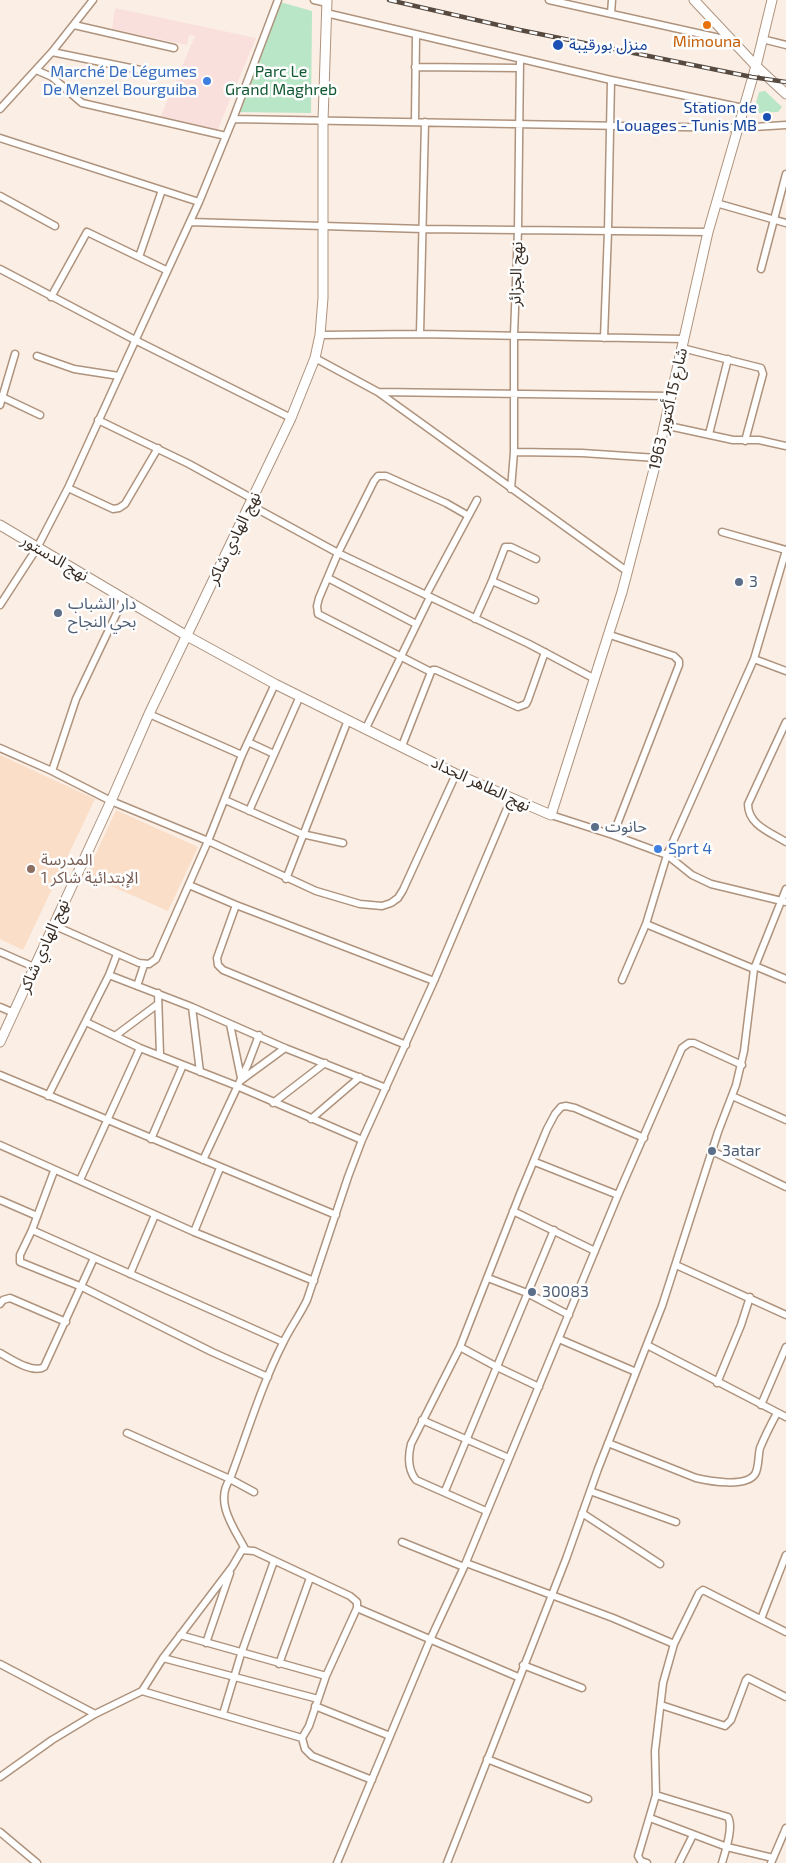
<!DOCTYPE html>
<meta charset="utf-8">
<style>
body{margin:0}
canvas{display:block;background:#faeee5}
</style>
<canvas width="786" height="1863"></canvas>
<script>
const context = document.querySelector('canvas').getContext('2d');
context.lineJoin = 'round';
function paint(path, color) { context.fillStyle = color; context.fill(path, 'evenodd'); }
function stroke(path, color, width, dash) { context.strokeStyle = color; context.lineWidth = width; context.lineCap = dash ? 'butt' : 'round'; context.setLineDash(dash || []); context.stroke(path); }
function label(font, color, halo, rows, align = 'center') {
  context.font = font + ' "Exo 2","Noto Sans Arabic",sans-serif'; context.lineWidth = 5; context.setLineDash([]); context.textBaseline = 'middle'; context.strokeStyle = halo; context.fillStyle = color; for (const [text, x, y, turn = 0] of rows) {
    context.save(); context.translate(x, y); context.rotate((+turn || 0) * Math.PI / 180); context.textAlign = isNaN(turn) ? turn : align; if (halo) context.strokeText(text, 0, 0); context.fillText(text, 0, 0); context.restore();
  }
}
const commercial = new Path2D(`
 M115,8L256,38L217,131L160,118L195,36L189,35L187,45L112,29Z`);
const built = new Path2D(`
 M0,755L95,799L23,950L0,939Z
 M116,810L198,847L168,911L86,875Z`);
const green = new Path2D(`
 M280,2L312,11L311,113L234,112Z
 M765,91L782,107L778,112L757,113L754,110L759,92Z`);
const street = new Path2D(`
 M314,0L327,3
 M549,0L733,41
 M326,13L611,80L743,108
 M611,14L612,0
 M74,25L174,48
 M762,39L786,45
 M52,52L155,73
 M415,67L520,68
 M36,70L52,77L82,103L226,136
 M0,109L52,52L93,0
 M233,119L737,128L786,125
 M415,122L416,35
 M0,138L199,202
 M0,196L55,226
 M716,203L786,223
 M190,222L423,229L708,232
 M139,257L162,190
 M0,269L135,340L291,418
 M761,269L786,174
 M51,297L87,232L166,270
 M420,334L425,122
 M320,335L420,334L684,339
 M604,338L608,231L611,80
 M682,348L761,368L763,374L745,441
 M37,356L74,369L119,376
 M315,358L378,392L628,572
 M378,392L671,396
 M0,396L40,415
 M0,405L15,354
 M98,420L189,464L253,499
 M664,425L733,440H759L786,446
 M709,434L728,359
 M514,452L582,453L657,458
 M68,488L113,509L119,508L125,504L158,448
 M511,489L514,452V335L518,230L520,59
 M250,505L338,553L529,644L595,679
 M467,515L446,503L386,476H378L374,481L338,553L319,598L317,606L318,614L431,672L433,670H436L518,707L526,704L528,700L545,652
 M722,532L786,550
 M328,578L416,624
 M492,581L535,600
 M426,595L477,500
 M0,605L37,548L68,488L119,376L199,202L233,119L278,0
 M475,619L492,581L505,547H511L536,559
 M610,635L674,656L679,661V665L613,835
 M754,659L786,671
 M149,714L242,755
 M786,722L748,804C748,825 770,832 786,842
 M366,728L430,597
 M248,742L274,754
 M402,746L431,672
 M0,748L52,771L111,801L208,841L316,891L360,904L382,906L391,903L398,898L403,890L456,774
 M52,771L76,699L124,598
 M225,800L302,834L343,843
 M249,811L300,696
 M551,815L613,835L667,855L692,875L711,884L786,902
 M286,879L348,720
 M189,885L236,905L434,981
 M236,905L217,958L218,965L223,970L406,1045
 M646,924L754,969
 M53,925L139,963L149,964L156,959L208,841L242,755L275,684
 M0,952L34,967
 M755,966L786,979
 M109,975L192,1007L285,1048L386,1088
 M622,980L646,924L667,855L754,659L786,550
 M137,986L144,965
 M158,993L160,1055
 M0,1007L14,1013
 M192,1007L200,1072
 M86,1022L140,1048L237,1086L362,1140
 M230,1024L241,1078
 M115,1036L158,1004
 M0,1075L336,1215
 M240,1081L285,1048
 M48,1096L109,975L117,954
 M732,1096L786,1120
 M273,1103L325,1063
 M311,1119L360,1077
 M151,1139L183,1065
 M0,1145L194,1232L314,1281
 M712,1151L786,1187
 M203,1160L248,1064L259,1035
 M535,1162L618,1195
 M54,1171L32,1230L20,1255V1262L82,1287L212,1352L268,1377
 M80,1180L140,1048
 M0,1200L37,1216
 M513,1211L595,1251
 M32,1230L283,1342
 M194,1232L220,1168
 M676,1265L786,1315
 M130,1274L155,1215
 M488,1278L527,1293L569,1315
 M0,1304L3,1300L10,1298L66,1322
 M559,1339L636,1372
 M647,1345L786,1417
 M460,1347L497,1367L539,1387
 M0,1353C11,1359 33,1374 44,1367L94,1258
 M717,1383L741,1325L750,1297
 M761,1405L786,1347
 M422,1420L509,1458
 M127,1433L230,1479L254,1492
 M608,1443L696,1478C709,1481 746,1488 755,1474C759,1468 758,1456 760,1448C765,1436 771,1424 777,1413
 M445,1491L554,1230
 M590,1491L676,1522
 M486,1511L416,1480C408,1470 408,1456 411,1444L460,1347L520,1194L547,1129L555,1114L561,1107L566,1106L575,1108L644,1138
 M582,1513L660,1564
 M402,1542L464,1567
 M245,1549C234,1528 214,1502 230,1479C247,1434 261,1386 283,1343C290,1328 300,1315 307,1300L348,1177L362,1140L434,981L511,799
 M466,1563L613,1618L674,1644
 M357,1608L518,1677
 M761,1619L786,1555
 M180,1635L326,1676
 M206,1643L230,1573
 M163,1658L318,1699
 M0,1664L95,1714
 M279,1664L310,1578
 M523,1665L582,1688
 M661,1705L725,1726L731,1720L746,1680L748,1678L786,1697
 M315,1706L390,1736
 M223,1714L241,1654L274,1561
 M302,1738L305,1749L312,1756L372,1780
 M487,1759L588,1799
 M0,1777L52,1740L95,1714L142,1691L163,1658L232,1567L242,1550L254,1551L350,1596L357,1602V1608L326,1676L309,1726L302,1738L142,1691
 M656,1795L728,1817C734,1827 725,1852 722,1863
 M650,1818L727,1847L773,1858
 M0,1832L37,1863
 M337,1863L430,1640L464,1567L618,1195L682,1048L689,1043H694L742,1065
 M447,1863L566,1559L598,1469L662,1306L718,1132L736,1085L744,1051L754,969L786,889
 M647,1863L641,1861L638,1856L656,1795L655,1751L663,1683L674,1644L699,1593L703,1590L786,1632
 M679,1863L693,1835
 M771,1863L786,1828`);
const secondary = new Path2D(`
 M694,0L756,66L786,94
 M0,525L187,636L275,684L456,774L551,815L622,592L657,458L708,232L756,66L772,0
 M0,1042L111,801L149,714L291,418L315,358L320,335L323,298V121L327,0`);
const rail = new Path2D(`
 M389,0L520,30L752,77L786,82`);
const markers = [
 [707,25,5,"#e8710a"],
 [558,45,6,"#1a4fb4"],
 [207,81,5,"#3f7fe0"],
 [767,117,5,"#1a4fb4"],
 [739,582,5,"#5c6f8a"],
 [58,613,5,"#5c6f8a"],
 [595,827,5,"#5c6f8a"],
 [658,849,5,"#3f7fe0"],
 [31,869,5,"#8d6e63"],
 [712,1151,5,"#5c6f8a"],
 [532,1292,5,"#5c6f8a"]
];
const foodNames = [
 ["Mimouna",707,42]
];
const transitNames = [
 ["منزل بورقيبة",569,45],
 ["Station de",757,108,"right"],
 ["Louages - Tunis MB",757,126,"right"]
];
const shopNames = [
 ["Marché De Légumes",197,72],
 ["De Menzel Bourguiba",197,90],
 ["Sprt 4",668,849,"left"]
];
const parkNames = [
 ["Parc Le",281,72],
 ["Grand Maghreb",281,90]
];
const streetNames = [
 ["نهج الجزائر",516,274,-88],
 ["شارع 15 أكتوبر 1963",668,409,-77],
 ["نهج الهادي شاكر",234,538,-64],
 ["نهج الدستور",55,558,31],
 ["نهج الطاهر الحداد",481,784,25],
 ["نهج الهادي شاكر",44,946,-66]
];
const serviceNames = [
 ["3",749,582],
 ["دار الشباب",68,604],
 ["بحي النجاح",68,622],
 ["حانوت",605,827],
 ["3atar",722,1151],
 ["30083",542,1292]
];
const educationNames = [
 ["المدرسة",41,860],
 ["الإبتدائية شاكر 1",41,878]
];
paint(commercial, '#fae0dd');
paint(built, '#fbdec7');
paint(green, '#b9e6c6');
stroke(street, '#af937d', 9);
stroke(secondary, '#af937d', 11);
stroke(street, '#fff', 6);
stroke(secondary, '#fff', 9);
stroke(rail, '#564a41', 4.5);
stroke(rail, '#fefefe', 2.5, [8]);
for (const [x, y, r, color] of markers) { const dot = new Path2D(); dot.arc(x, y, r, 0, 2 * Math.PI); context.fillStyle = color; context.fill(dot); stroke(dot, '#fefefe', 2); }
label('16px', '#c56008', '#fefefe', foodNames);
label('16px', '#164399', '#fefefe', transitNames, 'left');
label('16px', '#366cbe', '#fefefe', shopNames, 'right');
label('16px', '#0f5831', '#fefefe', parkNames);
label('16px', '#382c23', '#fefefe', streetNames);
label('16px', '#4e5e75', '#fefefe', serviceNames, 'left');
label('16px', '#785e54', '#fefefe', educationNames, 'left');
</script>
